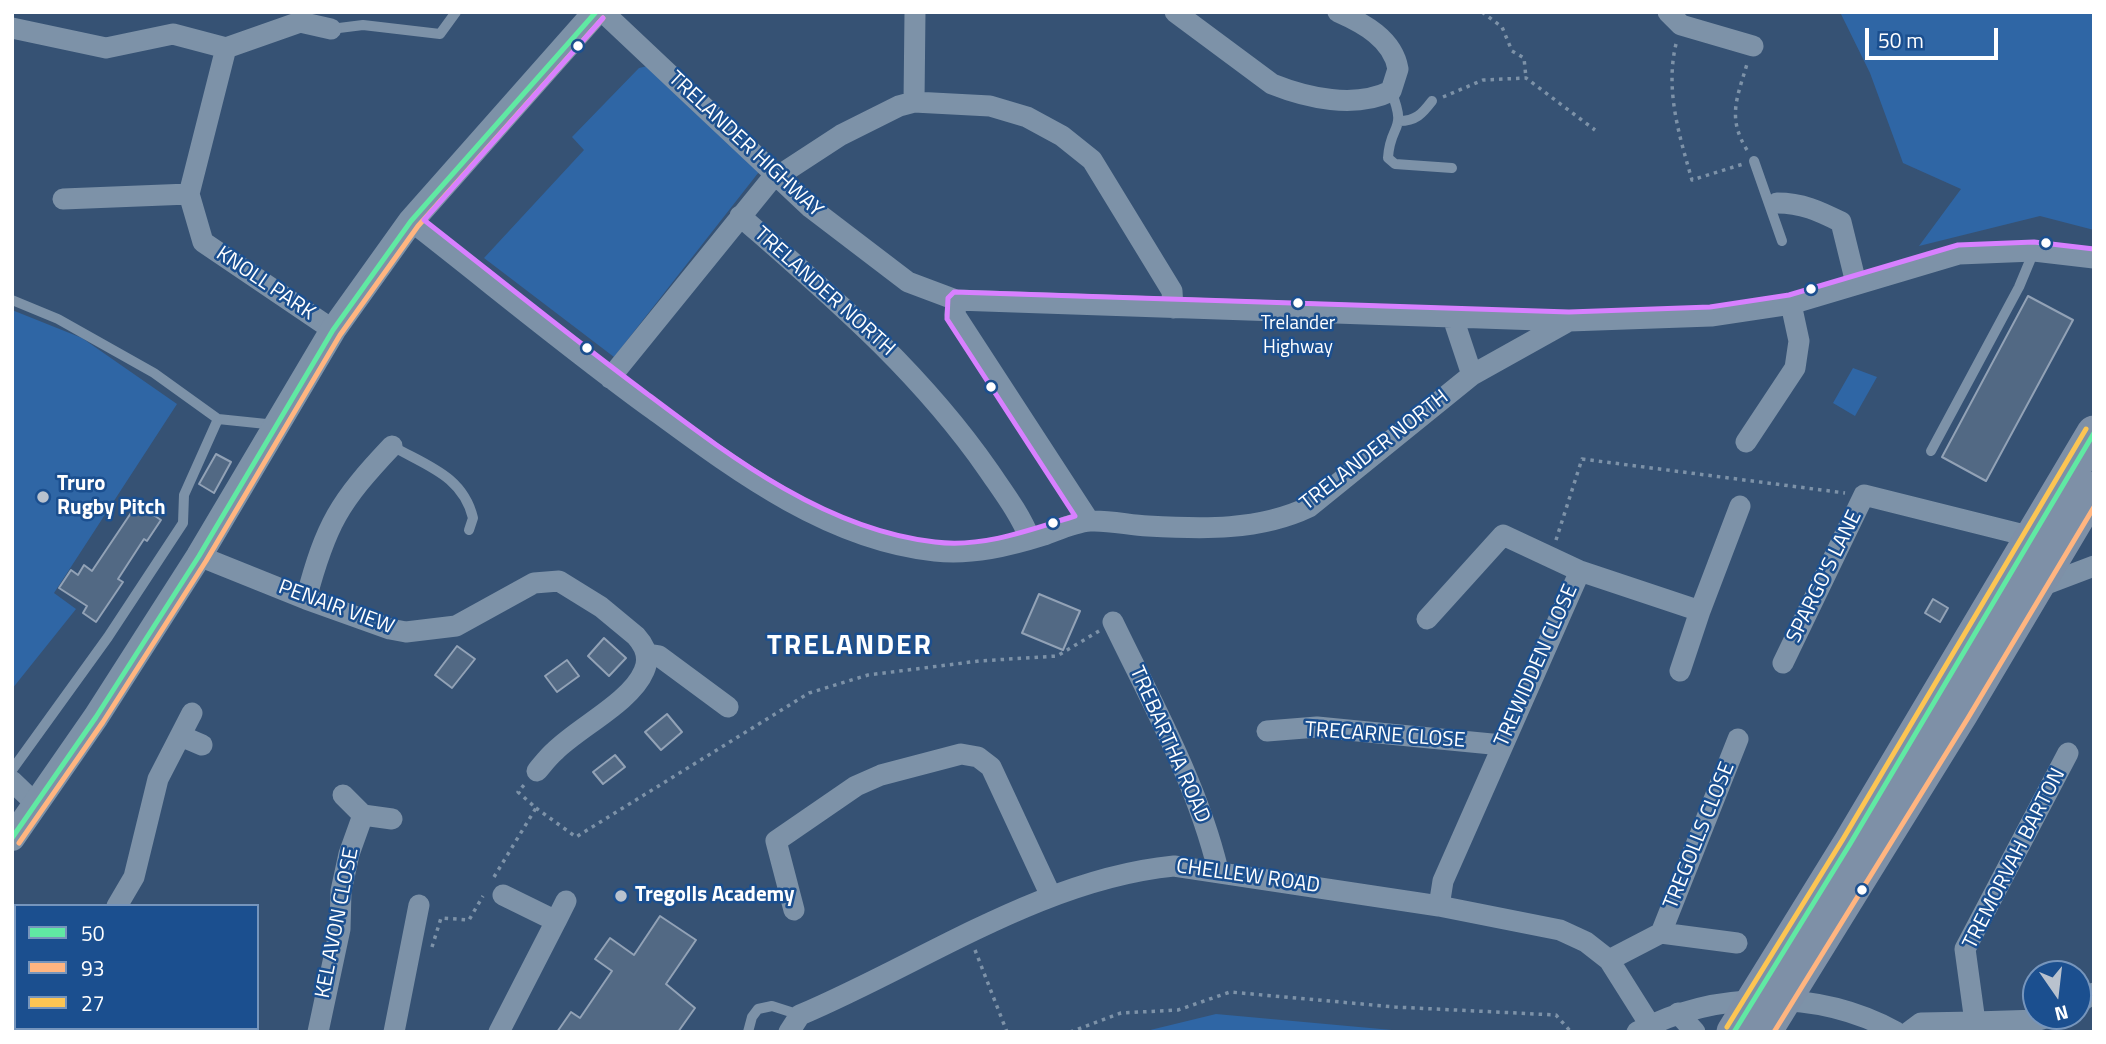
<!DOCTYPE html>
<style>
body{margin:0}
#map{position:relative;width:2106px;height:1044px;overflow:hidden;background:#365274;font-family:"Titillium Web",sans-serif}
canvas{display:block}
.frame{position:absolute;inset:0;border:14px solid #fff;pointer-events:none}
.legend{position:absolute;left:14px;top:904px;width:245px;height:126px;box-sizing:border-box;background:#1b4f8f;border:2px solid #7695bc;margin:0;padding:9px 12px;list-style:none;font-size:21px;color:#fff}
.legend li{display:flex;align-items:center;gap:14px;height:35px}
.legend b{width:35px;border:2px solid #7695bc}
.north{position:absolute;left:2022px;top:960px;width:70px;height:70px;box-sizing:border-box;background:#1b4f8f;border:2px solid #7695bc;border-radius:50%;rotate:166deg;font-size:19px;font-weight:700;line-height:28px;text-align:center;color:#fff}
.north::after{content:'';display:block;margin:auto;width:24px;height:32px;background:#b9c2ce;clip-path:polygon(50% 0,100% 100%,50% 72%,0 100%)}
.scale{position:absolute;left:1865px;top:28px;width:133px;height:32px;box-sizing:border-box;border:4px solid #fff;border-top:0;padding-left:9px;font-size:21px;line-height:24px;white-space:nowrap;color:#fff;-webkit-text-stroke:5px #1b4f8f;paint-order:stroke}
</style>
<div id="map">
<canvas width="2106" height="1044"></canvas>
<div class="frame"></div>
<ul class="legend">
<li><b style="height:9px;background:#60e9a3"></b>50</li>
<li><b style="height:9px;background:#ffb580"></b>93</li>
<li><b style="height:9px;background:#fcc553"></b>27</li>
</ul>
<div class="north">N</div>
<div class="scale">50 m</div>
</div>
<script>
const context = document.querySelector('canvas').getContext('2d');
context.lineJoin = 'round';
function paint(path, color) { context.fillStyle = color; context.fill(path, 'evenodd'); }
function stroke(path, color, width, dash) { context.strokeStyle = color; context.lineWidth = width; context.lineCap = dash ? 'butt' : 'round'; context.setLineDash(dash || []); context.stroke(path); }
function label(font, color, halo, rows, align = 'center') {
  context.font = font + ' "Titillium Web",sans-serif'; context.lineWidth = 5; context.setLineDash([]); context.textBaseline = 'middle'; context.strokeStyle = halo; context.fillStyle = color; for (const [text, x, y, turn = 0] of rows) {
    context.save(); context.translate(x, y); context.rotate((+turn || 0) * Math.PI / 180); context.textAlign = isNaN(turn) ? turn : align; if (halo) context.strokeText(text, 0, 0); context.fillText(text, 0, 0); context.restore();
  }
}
const green = new Path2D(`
 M1840,12H2094V230L2040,216L1919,246L1961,189L1903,163L1870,73Z
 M652,65L762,168L614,357L484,258L584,150L572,137L639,68Z
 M12,310L82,338L177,404L54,593L76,609L12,689Z
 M1853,368L1877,377L1855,416L1833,403Z
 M1216,1014L1414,1032H1142Z`);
const building = new Path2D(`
 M2028,296L2073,320L1986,481L1942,457Z
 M216,454L231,462L214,493L199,484Z
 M137,504L161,520L147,541L144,539L118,579L123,582L96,622L83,613L87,606L59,588L71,570L78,575L84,565L92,571Z
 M1039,594L1080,611L1063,650L1022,633Z
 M1933,599L1948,608L1940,622L1925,613Z
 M604,638L626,658L609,676L588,656Z
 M457,646L475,659L452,688L435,675Z
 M567,660L579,676L557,692L545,676Z
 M667,714L682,732L661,750L645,732Z
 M615,755L625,767L603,784L593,772Z
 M660,916L696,940L666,984L695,1008L678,1032H557L571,1012L580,1018L612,971L595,959L610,938L634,955Z`);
const path = new Path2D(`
 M1482,12L1502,27L1512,51L1524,58L1526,78
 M1676,44C1665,90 1679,135 1692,180L1743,164
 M1443,97L1483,80L1526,78L1595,130
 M1747,150C1727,118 1737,98 1747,64
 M1556,540L1582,459L1845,493
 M536,808L576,837L809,693L868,675L979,661L1057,656L1099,631
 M494,877L536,808L518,792L524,785
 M432,947L441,918L469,920L483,896
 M975,950L1007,1032
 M1070,1032L1121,1013L1178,1010L1230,992L1395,1007L1556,1015L1571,1032`);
const service = new Path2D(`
 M331,29L363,25L440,34L456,12
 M1391,91C1408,133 1390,122 1388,158L1395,164L1452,168
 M1399,121C1416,121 1422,114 1432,101
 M1754,161L1782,241
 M12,300L58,319L154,373L218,419L276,425
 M392,446C427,466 463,476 473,518L469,530
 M1931,451L2019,287L2034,251
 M12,770L108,637L183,523L184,495L218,419
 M748,1032L752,1017L758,1009L772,1006L800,1015`);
const minor = new Path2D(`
 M603,12L811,208L908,282L956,300L1569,321L1711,316L1791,304L1959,254L2034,251L2094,258
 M1175,12L1272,84C1307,98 1355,109 1391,91L1398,69C1393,39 1363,23 1338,12
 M1668,12L1681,25L1753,46
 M12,28L106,48L173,34L226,48L189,194L203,242L333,330
 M226,48L300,22L331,29
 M914,102L915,12
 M63,199L189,194
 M1777,203C1802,203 1819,211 1841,222L1856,283
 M740,216C831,296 919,370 989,471C1004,493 1020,514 1030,539
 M411,221C492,284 571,350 654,410C737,471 829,540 935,551C972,555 1009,546 1044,535C1058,530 1075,522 1090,521C1109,520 1129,525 1148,526C1202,529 1259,531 1309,507L1472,375L1567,322
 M956,300L955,315L1089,521
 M1453,318L1472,375
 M610,378L769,182L841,135L899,106L914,102L990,106L1027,117L1062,136L1092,160L1172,291L1173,308
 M1746,442L1795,368L1799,341L1791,304
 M199,556L306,599L390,629L406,632L456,626L534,583L559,581L601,607L636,636C645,646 650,658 644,671C631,702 579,727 555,751C548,757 543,764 537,771
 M2036,588L2094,566
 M306,599C326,524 339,502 392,446
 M1427,619L1503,535L1580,571
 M1113,622C1152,703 1197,783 1218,870
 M646,654L659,656L728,707
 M1783,663L1864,495L2032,537
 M1680,671L1700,611
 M1267,731L1317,727L1502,745
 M181,736L202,745
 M12,781L36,804
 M343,795L363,815L392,819
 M117,906L134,877L158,779L192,713
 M1439,906L1443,881L1580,571L1700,611L1740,506
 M794,910L776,841L856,786L881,775L961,754L978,757L991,767L1051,896
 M556,921L566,901
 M1661,933L1738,739
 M1609,960L1661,933L1737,943
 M2078,1003L2094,993
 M1678,1013L1695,1032
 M1975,1022L2039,1020L2053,1016
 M40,1032V1028
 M318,1032L340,929L341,891L349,854L363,815
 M394,1032L419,905
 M499,1032L556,921L503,895
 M789,1032L800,1015C921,964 1041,879 1174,866L1439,906L1560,930L1586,942L1609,960L1650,1025
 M1637,1032C1715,990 1818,989 1896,1032
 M1909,1032L1921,1023L1975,1022L1965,949L2068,753`);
const tertiary = new Path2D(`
 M12,838L96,717L199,556L333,330L411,221L596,12`);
const trunk = new Path2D(`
 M1734,1032L1850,844L2094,433
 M1764,1032L1961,713L2094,489`);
const bus1 = new Path2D(`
 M12,838L96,717L199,556L333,330L411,221L596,12
 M1734,1032L1850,844L2094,433`);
const bus2 = new Path2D(`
 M19,843L103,722L206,561L340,335L418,226L603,18
 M1774,1032L1968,718L2094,507`);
const bus3 = new Path2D(`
 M1727,1027L1843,839L2086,429`);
const bus4 = new Path2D(`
 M603,18L424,220C498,278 571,337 646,393C731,457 826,530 935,542C983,548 1030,530 1075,516L947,319L948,298L954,292L1569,312L1710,307L1789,295L1958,245L2034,242L2094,249`);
const markers = [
 [578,46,6,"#fff"],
 [2046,243,6,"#fff"],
 [1811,289,6,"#fff"],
 [1298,303,6,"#fff"],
 [587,348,6,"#fff"],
 [991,387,6,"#fff"],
 [43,497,7,"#b9c2ce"],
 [1053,523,6,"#fff"],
 [1862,890,6,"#fff"],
 [621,896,7,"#b9c2ce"]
];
const busNames = [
 ["Trelander",1298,324],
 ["Highway",1298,348]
];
const streetNames = [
 ["TRELANDER HIGHWAY",745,145,43],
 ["KNOLL PARK",265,284,34],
 ["TRELANDER NORTH",824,292,42],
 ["TRELANDER NORTH",1375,451,-38],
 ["SPARGO'S LANE",1825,577,-64],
 ["PENAIR VIEW",336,608,20],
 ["TREWIDDEN CLOSE",1537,666,-66],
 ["TRECARNE CLOSE",1385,736,4],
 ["TREBARTHA ROAD",1169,745,66],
 ["TREGOLLS CLOSE",1700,836,-68],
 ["TREMORVAH BARTON",2015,859,-63],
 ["CHELLEW ROAD",1248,877,8],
 ["KEL AVON CLOSE",338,923,-79]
];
const poiNames = [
 ["Truro",57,485],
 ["Rugby Pitch",57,509],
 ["Tregolls Academy",635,896]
];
const districtNames = [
 ["TRELANDER",850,647]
];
paint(green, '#2f66a5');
paint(building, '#526984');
stroke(building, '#92a2b6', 2);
stroke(path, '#7d92a8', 3.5, [3.5, 5]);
stroke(service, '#7d92a8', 10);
stroke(minor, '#7d92a8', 21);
stroke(tertiary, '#7d92a8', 26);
stroke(trunk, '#7e90a7', 35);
stroke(bus1, '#60e9a3', 5);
stroke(bus2, '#ffb580', 5);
stroke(bus3, '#fcc553', 5);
stroke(bus4, '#d880ff', 5);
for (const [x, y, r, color] of markers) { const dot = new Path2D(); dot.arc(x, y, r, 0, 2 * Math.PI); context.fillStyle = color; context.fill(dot); stroke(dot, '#1b4f8f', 2.5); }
label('19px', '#fff', '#1b4f8f', busNames);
label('21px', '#fff', '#1b4f8f', streetNames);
label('bold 21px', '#fff', '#1b4f8f', poiNames, 'left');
context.letterSpacing = '2px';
label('bold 28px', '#fff', '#1b4f8f', districtNames);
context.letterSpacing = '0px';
</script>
